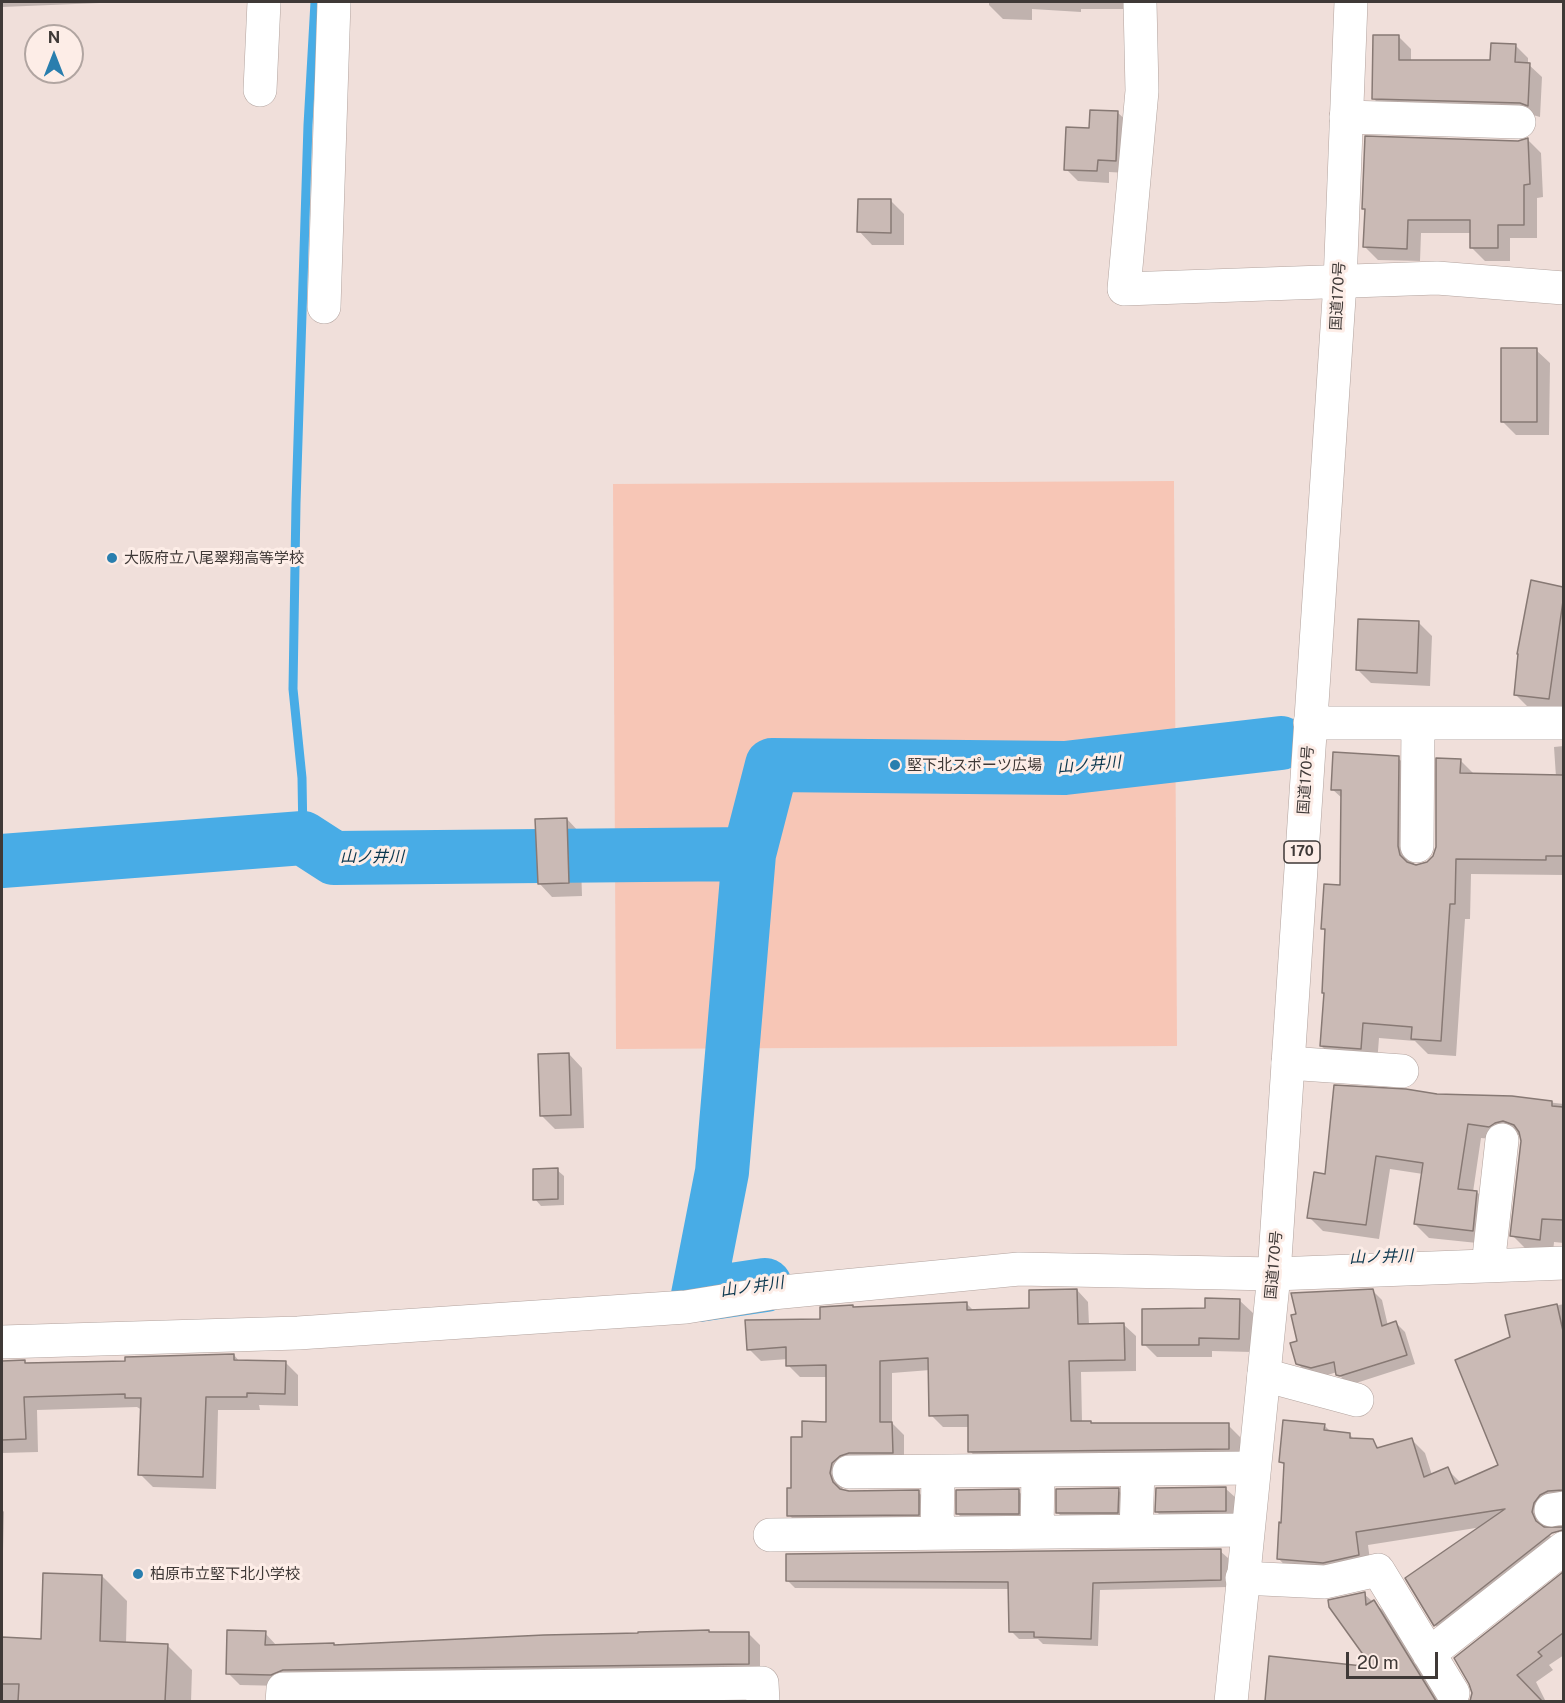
<!DOCTYPE html>
<meta charset="utf-8">
<style>
body{margin:0}
#map{position:relative;width:1565px;height:1703px;overflow:hidden;background:#f0dfda;font-family:"Public Sans",sans-serif}
canvas{display:block}
.frame{position:absolute;inset:0;border:3px solid #3f3937;pointer-events:none}
.north{position:absolute;left:24px;top:24px;width:60px;height:60px;box-sizing:border-box;background:#fdede7;border:2px solid #b1a5a1;border-radius:50%;rotate:0deg;font-size:16px;font-weight:700;line-height:24px;text-align:center;color:#3f3937}
.north::after{content:'';display:block;margin:auto;width:21px;height:27px;background:#297eae;clip-path:polygon(50% 0,100% 100%,50% 72%,0 100%)}
.scale{position:absolute;left:1346px;top:1652px;width:92px;height:27px;box-sizing:border-box;border:3px solid #3f3937;border-top:0;padding-left:8px;font-size:18px;line-height:21px;white-space:nowrap;color:#3f3937;-webkit-text-stroke:4px #fdede7;paint-order:stroke}
</style>
<div id="map">
<canvas width="1565" height="1703"></canvas>
<div class="frame"></div>
<div class="north">N</div>
<div class="scale">20 m</div>
</div>
<script>
const context = document.querySelector('canvas').getContext('2d');
context.lineJoin = 'round';
function paint(path, color) { context.fillStyle = color; context.fill(path, 'evenodd'); }
function stroke(path, color, width, dash) { context.strokeStyle = color; context.lineWidth = width; context.lineCap = dash ? 'butt' : 'round'; context.setLineDash(dash || []); context.stroke(path); }
function label(font, color, halo, rows, align = 'center') {
  context.font = font + ' "Public Sans","Noto Sans JP",sans-serif'; context.lineWidth = 6; context.setLineDash([]); context.textBaseline = 'middle'; context.strokeStyle = halo; context.fillStyle = color; for (const [text, x, y, turn = 0] of rows) {
    context.save(); context.translate(x, y); context.rotate((+turn || 0) * Math.PI / 180); context.textAlign = isNaN(turn) ? turn : align; if (halo) context.strokeText(text, 0, 0); context.fillText(text, 0, 0); context.restore();
  }
}
const green = new Path2D(`
 M1174,481L1177,1046L616,1049L613,484Z`);
const shadow = new Path2D(`
 M2,2H124L2,7Z
 M989,2H1138L1136,9H1081V12L1032,9V20L1003,19L989,5Z
 M1399,37L1411,49V62H1491L1515,45L1528,58V64L1542,77L1540,117L1533,115L1386,111L1373,98Z
 M1117,112L1130,124L1128,173L1109,172V183L1078,181L1066,169L1090,130Z
 M1528,140L1541,153L1543,197L1537,198V238H1510V261H1485L1472,248V233H1421L1420,261L1378,260L1365,247L1366,211L1364,208Z
 M891,201L904,214V245H872L859,231Z
 M1536,350L1550,363L1549,435H1516L1502,421Z
 M1532,582L1564,588V711L1528,707L1515,694Z
 M1419,623L1432,636L1430,686L1371,683L1358,670Z
 M1564,746V875L1471,874L1470,919H1465L1456,1056L1428,1054L1415,1041L1379,1038L1377,1064L1337,1061L1321,1046L1326,995L1323,993L1326,932L1322,928L1341,887L1343,799L1332,789L1398,758L1414,773V865L1426,864L1434,857L1460,760L1475,775L1556,777L1554,747Z
 M567,819L580,833L582,896L552,897L539,883Z
 M569,1054L582,1068L584,1128L555,1129L541,1115Z
 M1437,1095L1512,1098L1564,1104V1243L1554,1242L1553,1253L1526,1249L1512,1235L1522,1141L1521,1136L1518,1135L1509,1136L1504,1140L1481,1138L1473,1192H1477L1491,1206L1487,1244L1429,1238L1415,1224L1423,1174L1390,1169L1379,1239L1323,1231L1309,1217L1326,1175Z
 M557,1170L564,1176V1205L541,1206L535,1199Z
 M1077,1290L1088,1302L1089,1325H1124L1136,1336V1371L1081,1372L1082,1422L1092,1425H1228L1240,1437V1461L981,1463L970,1451V1427H943L931,1415L930,1370L892,1373V1423L904,1435V1464L842,1486L843,1491L848,1492H918L930,1503V1526L801,1527L789,1515L804,1438L828,1423V1377H800L788,1365V1359L761,1361L749,1349L854,1309L966,1303L974,1311L1031,1310Z
 M1373,1291L1382,1300L1388,1326L1396,1323L1405,1332L1415,1364L1350,1385L1347,1384L1337,1372L1321,1377L1307,1373L1297,1363L1299,1342Z
 M1239,1300L1253,1313L1252,1352L1212,1351V1357H1157L1144,1344L1206,1310Z
 M1564,1304V1505L1546,1516L1545,1526L1547,1533L1557,1542L1448,1638L1435,1625L1407,1579L1482,1527L1368,1545L1371,1568L1291,1572L1279,1559L1283,1524L1285,1466L1281,1462L1324,1425L1331,1432L1349,1434L1354,1439L1372,1441L1380,1449L1412,1440L1425,1453L1432,1475L1447,1469L1461,1483L1500,1466L1512,1338L1507,1316Z
 M234,1355L240,1362H285L298,1375V1406L259,1405L260,1410H218L216,1489L153,1487L140,1474L142,1410L137,1407L37,1410L38,1452L2,1453V1362H24L27,1364L127,1362Z
 M1226,1489L1236,1498V1521L1167,1522L1157,1512Z
 M1118,1490L1131,1503V1525L1071,1526L1058,1513Z
 M1018,1491L1029,1501L1028,1523L968,1524L958,1514Z
 M2,1509L4,1512L2,1592Z
 M1220,1551L1228,1558V1587L1100,1590L1098,1646L1043,1644L1038,1639H1019L1011,1631L1010,1589L795,1588L787,1580Z
 M102,1576L127,1601L126,1644L167,1645L192,1670L191,1702H2V1639L43,1641Z
 M1554,1581L1564,1591V1655L1549,1665L1553,1670L1536,1682L1546,1702H1471L1473,1693Z
 M1364,1594L1387,1614L1440,1702H1267L1271,1658L1375,1669Z
 M709,1632L748,1633L760,1645V1676L284,1686L240,1685L228,1673L265,1633L277,1646L335,1647Z`);
const stream = new Path2D(`
 M303,838L302,778L293,689L296,503L308,125L315,2`);
const river = new Path2D(`
 M2,861L303,838L334,858L749,854
 M765,1285L698,1295L722,1172L749,854L772,765L1065,768L1281,743`);
const building = new Path2D(`
 M1373,35H1399V60H1490L1491,43L1516,44L1515,62L1530,63L1528,106L1520,103L1372,99Z
 M1090,110L1118,111L1116,161L1098,160L1097,171L1064,170L1066,127L1089,128Z
 M1365,136L1518,141L1528,138L1530,184L1524,185V225H1498V248H1470V220H1408L1407,249L1363,247L1365,209H1362Z
 M858,199H891V233L857,232Z
 M1501,348H1537V422H1501Z
 M1531,580L1563,587V601L1549,699L1514,695L1518,654H1517Z
 M1358,619L1419,621L1417,673L1356,670Z
 M1333,752L1399,756L1398,846L1400,855L1407,862L1416,865L1427,862L1433,856L1436,847V758L1461,759L1460,773L1563,775V856H1546V860L1456,859L1455,904H1450L1441,1041L1411,1039L1412,1027L1363,1023L1361,1049L1320,1046L1324,993H1322L1325,929H1321L1324,884L1340,885L1341,790H1331Z
 M567,818L569,883L538,884L535,819Z
 M569,1053L571,1115L540,1116L538,1054Z
 M1334,1085L1406,1089L1437,1094L1512,1096L1552,1101V1106L1563,1107V1220L1542,1219L1540,1240L1510,1236L1521,1141L1519,1132L1514,1125L1503,1121L1495,1123L1489,1127L1468,1124L1458,1189L1477,1191L1473,1231L1414,1224L1423,1163L1376,1156L1366,1225L1307,1218L1314,1172L1325,1174Z
 M558,1168V1199L533,1200V1169Z
 M1077,1289L1078,1324L1124,1323L1125,1360L1069,1361L1071,1421H1091V1423H1229V1449L968,1452V1415L929,1416L928,1358L880,1361V1422H892L893,1453H849L840,1456L832,1463L830,1473L833,1482L840,1489L849,1491L919,1490V1515L787,1516V1488H791V1437H802V1421L826,1422V1365L786,1366V1347L747,1350L745,1320L820,1319V1307L836,1306L853,1305V1307L967,1302V1310L1029,1308V1290Z
 M1373,1289L1382,1326L1396,1321L1407,1355L1340,1376L1336,1375L1334,1362L1311,1368L1296,1364L1290,1343L1297,1341L1291,1315L1296,1314L1291,1293Z
 M1205,1298L1240,1299L1239,1339L1199,1338V1345H1142V1309L1205,1308Z
 M1557,1304L1563,1331V1490L1548,1491L1540,1495L1534,1503L1532,1512L1536,1521L1544,1527H1563V1530L1552,1533L1434,1626L1405,1578L1505,1509L1356,1532L1359,1555L1323,1563L1277,1559L1279,1522L1281,1523L1284,1463L1279,1462L1283,1420L1325,1424L1324,1430L1350,1433V1438L1373,1439L1377,1448L1412,1438L1424,1477L1448,1467L1455,1484L1498,1465L1455,1360L1510,1337L1505,1315Z
 M234,1354V1360L286,1361L285,1394L247,1393V1397H206L203,1477L138,1475L141,1398H125V1394L24,1397L26,1439L2,1440V1361L25,1360V1363L125,1361V1357Z
 M1226,1487V1511L1155,1512L1156,1488Z
 M1119,1488L1118,1513H1056V1489Z
 M1019,1489V1514H956V1490Z
 M1221,1549V1580L1093,1583L1091,1639L1034,1637V1632H1009L1008,1582L786,1581V1554Z
 M1563,1572V1633L1538,1652L1542,1656L1517,1675L1542,1701H1470L1472,1693L1469,1684L1454,1658Z
 M43,1573L102,1575L100,1641L168,1644L165,1701H18L19,1684H2V1637L41,1639Z
 M1365,1592L1366,1605L1374,1600L1436,1701H1265L1269,1656L1372,1667L1329,1607L1328,1600Z
 M227,1630L266,1631L265,1645L334,1643V1645L544,1635L638,1633V1632L709,1630V1632H749V1664L283,1670L271,1675L226,1674Z`);
const minor = new Path2D(`
 M1140,2L1142,91L1124,289L1437,278L1564,288
 M260,90L264,2
 M1346,117L1519,122
 M324,307L334,2
 M1310,723H1564
 M1417,846L1418,723
 M1288,1063L1402,1071
 M1488,1266L1502,1140
 M2,1342L298,1333L686,1307L772,1293L1019,1269L1274,1274L1564,1263
 M1264,1375L1357,1400
 M849,1472L1254,1468
 M1551,1510L1564,1508
 M1136,1531L1138,1470
 M1037,1532L1038,1471
 M937,1533L938,1472
 M770,1535L1247,1530
 M1242,1578L1325,1582L1378,1570L1453,1693
 M1429,1654L1564,1548
 M282,1702L283,1689L762,1683L763,1702`);
const highway = new Path2D(`
 M1231,1702L1274,1274L1340,283L1351,2`);
const markers = [
 [112,558,6,"#297eae"],
 [895,765,6,"#297eae"],
 [138,1574,6,"#297eae"]
];
const shields = [
 [1302,852,36]
];
const shieldNames = [
 ["170",1302,852]
];
const streetNames = [
 ["国道170号",1338,296,-87],
 ["国道170号",1306,780,-86],
 ["国道170号",1274,1265,-85]
];
const poiNames = [
 ["大阪府立八尾翠翔高等学校",124,558],
 ["堅下北スポーツ広場",907,765],
 ["柏原市立堅下北小学校",150,1574]
];
const waterNames = [
 ["山ノ井川",1089,765,-5],
 ["山ノ井川",372,857],
 ["山ノ井川",1381,1257,-2],
 ["山ノ井川",752,1287,-8]
];
paint(green, '#f7c6b6');
paint(shadow, '#0003');
stroke(stream, '#48ace6', 9);
stroke(river, '#48ace6', 54);
paint(building, '#cabab5');
stroke(building, '#877974', 1.5);
stroke(minor, '#b2a39e', 34);
stroke(highway, '#b2a39e', 34);
stroke(minor, '#fff', 33);
stroke(highway, '#fff', 33);
for (const [x, y, r, color] of markers) { const dot = new Path2D(); dot.arc(x, y, r, 0, 2 * Math.PI); context.fillStyle = color; context.fill(dot); stroke(dot, '#fdede7', 2); }
for (const [x, y, w] of shields) { const box = new Path2D(); box.roundRect(x - w / 2, y - 11, w, 22, 4.5); context.fillStyle = '#fdede7'; context.fill(box); stroke(box, '#3f3937', 1.5); }
label('bold 14px', '#3f3937', null, shieldNames);
label('15px', '#3f3937', '#fdede7', streetNames);
label('15px', '#3f3937', '#fdede7', poiNames, 'left');
label('italic 16px', '#0b374e', '#fdede7', waterNames);
</script>
